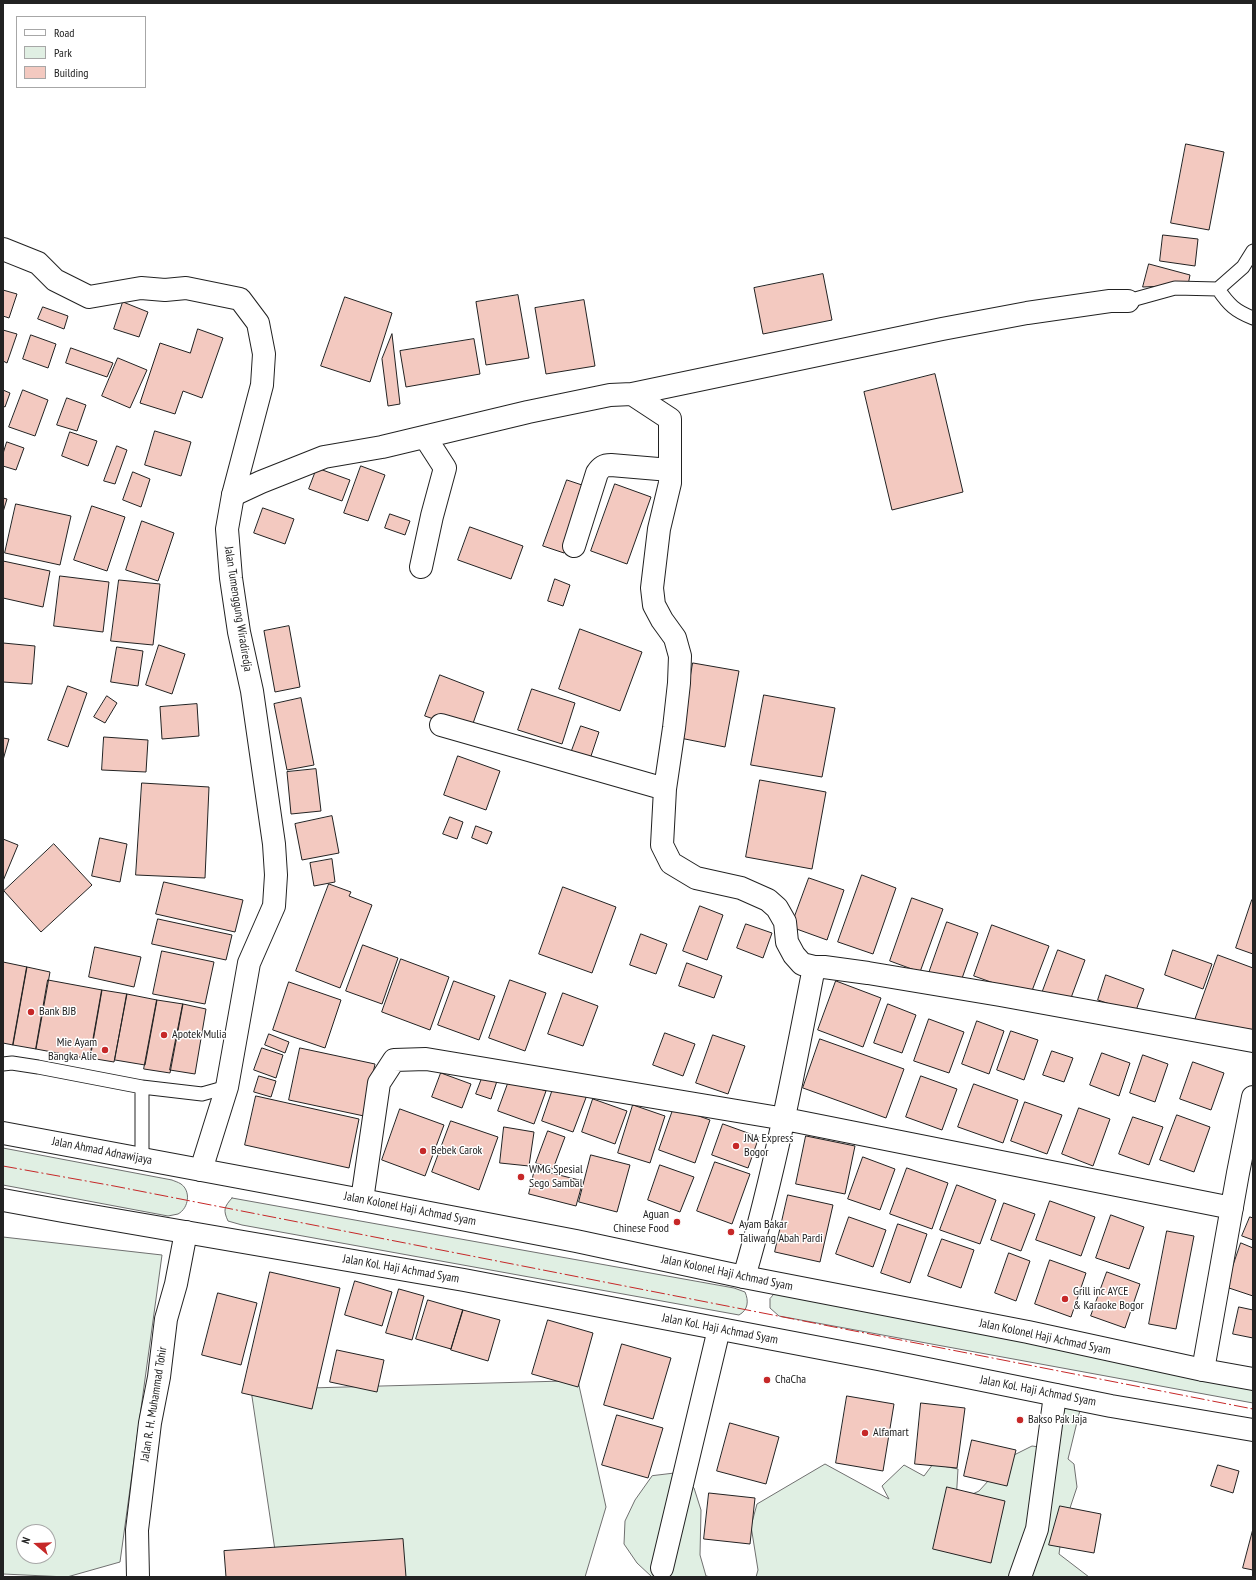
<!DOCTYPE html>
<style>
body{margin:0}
#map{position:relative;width:1256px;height:1580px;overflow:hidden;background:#fff;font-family:"PT Sans Narrow",sans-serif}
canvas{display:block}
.frame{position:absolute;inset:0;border:4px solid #222;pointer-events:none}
.legend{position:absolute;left:16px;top:16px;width:130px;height:72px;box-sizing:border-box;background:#fff;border:1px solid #a7a7a7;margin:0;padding:5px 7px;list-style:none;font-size:12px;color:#222}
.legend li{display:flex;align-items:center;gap:8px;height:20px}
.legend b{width:20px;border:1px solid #a7a7a7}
.north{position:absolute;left:16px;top:1524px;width:40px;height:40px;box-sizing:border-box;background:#fff;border:1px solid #a7a7a7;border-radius:50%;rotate:289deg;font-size:11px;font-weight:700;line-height:16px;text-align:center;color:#222}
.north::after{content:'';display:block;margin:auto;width:14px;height:18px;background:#c62828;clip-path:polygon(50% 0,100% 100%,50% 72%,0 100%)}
</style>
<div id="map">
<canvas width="1256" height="1580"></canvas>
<div class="frame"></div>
<ul class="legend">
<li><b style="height:5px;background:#fff"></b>Road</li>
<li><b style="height:11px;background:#e0efe3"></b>Park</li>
<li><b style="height:11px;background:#f3c9c0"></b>Building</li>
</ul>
<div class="north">N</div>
</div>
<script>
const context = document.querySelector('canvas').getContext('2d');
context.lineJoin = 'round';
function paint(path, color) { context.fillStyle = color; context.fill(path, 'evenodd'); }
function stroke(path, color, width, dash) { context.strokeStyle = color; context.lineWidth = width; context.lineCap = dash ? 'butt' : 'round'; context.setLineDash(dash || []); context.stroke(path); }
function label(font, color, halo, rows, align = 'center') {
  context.font = font + ' "PT Sans Narrow",sans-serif'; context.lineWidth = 3; context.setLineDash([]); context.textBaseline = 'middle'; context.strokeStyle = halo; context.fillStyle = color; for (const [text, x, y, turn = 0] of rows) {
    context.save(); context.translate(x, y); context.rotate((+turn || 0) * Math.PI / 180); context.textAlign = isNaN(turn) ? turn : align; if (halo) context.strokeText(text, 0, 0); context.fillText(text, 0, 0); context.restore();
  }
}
const green = new Path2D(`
 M3,1148L172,1180C174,1181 178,1182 181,1184C191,1191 189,1208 178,1214C175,1215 171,1215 168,1216L3,1185Z
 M232,1198L734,1288L745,1292C749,1301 748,1310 739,1315L242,1225L228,1221C223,1210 224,1207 232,1198Z
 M3,1237L162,1255L120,1562L67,1577L3,1574ZM24,1532H48V1556H24Z
 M776,1292L1253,1387V1403L779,1316L770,1308V1299Z
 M578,1381L606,1507L585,1577H279L251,1390Z
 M1055,1405L1080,1410L1068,1459L1074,1464L1077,1487L1062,1532L1059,1554L1089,1577H756L758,1570L751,1526L757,1504L825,1464L889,1499L882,1486L904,1465L924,1476L933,1464L958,1469L956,1502L979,1491L1010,1457L1032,1446L1047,1448Z
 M677,1473L694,1488L701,1510L700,1555L706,1576L711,1577H652L637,1563L624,1544L625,1521L635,1500L652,1476Z`);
const building = new Path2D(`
 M1186,144L1224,152L1209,230L1171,223Z
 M1163,235L1198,239L1195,266L1160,261Z
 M1149,264L1190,275L1188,285L1143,287Z
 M823,274L832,320L763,334L754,288Z
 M3,290L17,294L9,318L3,316Z
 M518,295L529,358L486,365L476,302Z
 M345,297L392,313L370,382L321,366Z
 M584,300L595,366L546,374L535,308Z
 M123,302L148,312L139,337L114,329Z
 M43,307L68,316L64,329L38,319Z
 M198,329L223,338L202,398L183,391L175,414L140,403L160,343L190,353Z
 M3,330L17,334L7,363L3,361Z
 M392,334L400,404L388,406L382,359Z
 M31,335L56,344L48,368L23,359Z
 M474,339L480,374L406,387L400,351Z
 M71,348L113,363L107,377L66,363Z
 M118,358L147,370L130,408L102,396Z
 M935,374L963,492L892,510L864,392Z
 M3,390L10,393L5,407L3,406Z
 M23,390L48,400L35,436L9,427Z
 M67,398L86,405L77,431L57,425Z
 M155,431L191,442L181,476L145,465Z
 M70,432L97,441L88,466L62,456Z
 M7,442L24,448L16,470L3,466V454Z
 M117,446L127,450L115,484L104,481Z
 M361,466L385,475L368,521L344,513Z
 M317,468L350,480L342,501L309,489Z
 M133,472L150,479L141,507L123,500Z
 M567,480L588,487L564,553L543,546Z
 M615,484L651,497L627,564L591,551Z
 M3,498L7,499L3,512Z
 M16,504L71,516L60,565L5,553Z
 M92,506L125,517L107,571L74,560Z
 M263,508L294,519L285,544L254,533Z
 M390,514L410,521L405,535L385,528Z
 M142,521L174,533L158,581L126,570Z
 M470,527L523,546L511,579L458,560Z
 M3,561L50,571L43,607L3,598Z
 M60,576L109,582L103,632L54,626Z
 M555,579L570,585L563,606L548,601Z
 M119,580L160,584L153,645L111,641Z
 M289,626L300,687L275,692L264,631Z
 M580,629L642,652L620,711L559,689Z
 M3,643L35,646L32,684L3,682Z
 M159,645L185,654L172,694L146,685Z
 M117,647L143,651L138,686L111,682Z
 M693,663L739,671L725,747L680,738Z
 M440,675L484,692L470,732L425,716Z
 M68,686L87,693L68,747L48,740Z
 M532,689L575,703L562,744L518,730Z
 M764,695L835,708L822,777L751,765Z
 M107,696L117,703L105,723L94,717Z
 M301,698L314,765L287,770L274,704Z
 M197,704L199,736L162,739L160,707Z
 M581,726L599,732L590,759L571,753Z
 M104,737L148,740L146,772L102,770Z
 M3,738L9,739L3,760Z
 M458,756L500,771L486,810L444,795Z
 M316,769L321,811L291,814L287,772Z
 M760,780L826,792L812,869L746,857Z
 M142,783L209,787L205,878L136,875Z
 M332,816L339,853L302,860L295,824Z
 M450,817L463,822L457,839L443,834Z
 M476,826L492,832L487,844L472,838Z
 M100,838L127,844L120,882L92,876Z
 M3,839L18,845L3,881Z
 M54,844L92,885L41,932L4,891Z
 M332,859L335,882L314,886L310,863Z
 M862,875L896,888L873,954L838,942Z
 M809,878L844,890L827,940L791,927Z
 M164,882L243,900L235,932L156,914Z
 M329,884L351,892L349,896L372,905L340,988L296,971Z
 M563,887L616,907L592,973L539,954Z
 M912,898L943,909L920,972L890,961Z
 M1252,900L1253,901V954L1236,948Z
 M700,906L723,915L707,960L683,951Z
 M158,919L232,935L226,960L152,944Z
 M947,922L978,933L960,984L929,973Z
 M746,924L772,933L763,958L737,948Z
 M992,925L1049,946L1030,996L974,976Z
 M641,934L667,944L656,974L630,965Z
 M363,945L398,958L382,1004L346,991Z
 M95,947L141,957L134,987L89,977Z
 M1058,950L1085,960L1068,1006L1041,996Z
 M1173,950L1212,964L1203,989L1165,975Z
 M162,951L214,962L205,1004L153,994Z
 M1218,955L1253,968V1030L1195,1020Z
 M401,959L449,977L430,1030L382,1012Z
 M3,962L27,967L13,1045L3,1043Z
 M687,963L722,976L714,998L679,986Z
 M27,967L50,972L36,1049L13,1045Z
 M1106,975L1144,989L1135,1013L1098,1000Z
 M48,980L102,990L90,1059L36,1049Z
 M510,980L546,993L525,1051L489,1038Z
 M454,981L495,996L479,1040L438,1025Z
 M836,981L881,998L863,1047L818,1030Z
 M289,982L341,1000L325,1048L273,1030Z
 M102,990L127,994L114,1062L90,1058Z
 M563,993L598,1006L583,1046L548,1034Z
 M127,994L157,1000L145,1065L115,1060Z
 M157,1000L183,1004L170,1073L144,1069Z
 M183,1004L206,1009L195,1074L170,1070Z
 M888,1004L916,1015L902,1053L874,1043Z
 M929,1019L964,1032L949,1073L914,1061Z
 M977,1021L1004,1031L989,1074L962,1064Z
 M1011,1031L1038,1040L1024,1080L997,1070Z
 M665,1033L695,1044L683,1076L653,1065Z
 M269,1034L289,1042L285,1053L265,1045Z
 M713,1035L745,1046L728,1094L696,1083Z
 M820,1039L904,1069L886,1118L803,1088Z
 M262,1048L283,1055L276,1078L254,1070Z
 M300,1048L375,1064L364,1116L289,1100Z
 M1052,1051L1073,1058L1064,1082L1043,1075Z
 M1102,1053L1130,1063L1119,1096L1090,1085Z
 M1143,1055L1168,1064L1155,1102L1130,1093Z
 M1193,1062L1224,1073L1211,1110L1180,1099Z
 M441,1073L471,1084L462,1108L432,1097Z
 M484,1073L498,1078L491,1099L476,1094Z
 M259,1076L276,1081L271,1097L254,1092Z
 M921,1076L957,1089L942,1130L906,1117Z
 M510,1078L546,1091L534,1124L498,1111Z
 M555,1083L587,1095L573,1132L542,1121Z
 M974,1084L1018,1100L1003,1143L958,1127Z
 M256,1096L359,1119L349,1168L245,1145Z
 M593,1099L627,1111L615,1144L582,1132Z
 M1025,1102L1062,1115L1047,1154L1011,1141Z
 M633,1105L665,1116L650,1163L618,1153Z
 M674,1107L710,1120L695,1163L659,1150Z
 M1079,1108L1110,1119L1093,1166L1062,1154Z
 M400,1109L444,1125L425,1176L382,1160Z
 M1177,1115L1210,1127L1194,1172L1160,1160Z
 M1133,1117L1163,1127L1149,1165L1119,1154Z
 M451,1121L498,1137L479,1190L432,1172Z
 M723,1124L759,1137L748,1168L712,1155Z
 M504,1127L534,1132L529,1166L500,1163Z
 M548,1131L565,1137L553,1169L536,1163Z
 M806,1136L855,1146L845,1194L796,1184Z
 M591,1155L630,1165L617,1212L579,1202Z
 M863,1157L895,1169L880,1210L848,1199Z
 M715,1162L750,1174L732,1224L697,1211Z
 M660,1165L694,1177L680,1212L648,1200Z
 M907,1168L948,1183L932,1229L890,1214Z
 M535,1169L583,1181L576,1206L529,1194Z
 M957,1185L996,1200L980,1244L940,1230Z
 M788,1195L833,1205L820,1262L775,1252Z
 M1050,1201L1095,1217L1081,1256L1036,1240Z
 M1004,1203L1035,1214L1021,1251L991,1240Z
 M1111,1215L1144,1227L1129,1269L1096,1258Z
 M849,1217L886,1230L873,1267L836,1254Z
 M1250,1217L1253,1218V1240L1242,1236Z
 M898,1224L927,1234L910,1283L881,1273Z
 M1167,1231L1194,1236L1176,1329L1149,1324Z
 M942,1239L974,1250L961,1288L928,1276Z
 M1241,1243L1253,1248V1296L1226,1287Z
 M1009,1253L1030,1261L1016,1301L995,1293Z
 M1050,1260L1086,1273L1071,1317L1035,1304Z
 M270,1272L340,1288L312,1409L242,1393Z
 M1107,1272L1140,1284L1125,1328L1091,1316Z
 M355,1281L392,1292L382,1326L345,1315Z
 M399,1289L424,1296L412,1340L386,1333Z
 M218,1293L257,1303L241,1365L202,1355Z
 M428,1300L463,1310L451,1349L416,1339Z
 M1239,1307L1253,1310V1338L1233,1334Z
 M463,1310L500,1320L488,1361L451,1350Z
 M548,1320L593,1333L578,1387L532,1374Z
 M622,1344L671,1358L653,1419L604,1405Z
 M337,1350L384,1360L377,1392L330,1382Z
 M847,1396L894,1404L883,1471L836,1463Z
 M921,1403L965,1408L957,1468L915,1464Z
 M617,1415L663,1428L648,1478L602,1465Z
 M730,1423L779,1437L766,1484L717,1471Z
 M972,1440L1016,1450L1007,1486L964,1476Z
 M1218,1465L1239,1471L1233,1493L1211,1486Z
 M947,1487L1005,1501L991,1563L933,1549Z
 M709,1493L755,1498L750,1544L704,1539Z
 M1060,1506L1101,1514L1094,1553L1049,1545Z
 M1253,1529V1570L1243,1568Z
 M403,1539L406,1577H226L224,1551Z`);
const service = new Path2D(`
 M1253,251L1243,267L1218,289C1229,305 1235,311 1253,318
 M1128,301L1175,288L1218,289
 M3,1064L12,1063L38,1067L142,1087V1158
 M142,1087L202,1094L227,1087`);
const minor = new Path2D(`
 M632,394L670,419V483L659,529L652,588L654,605L662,620L675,638L680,656L679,683L674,728L665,789L662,845L671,863L696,878L741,888L768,900L777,908L785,922L787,942L794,955L802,964L814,967H824L868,973L1000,995L1253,1041
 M233,495L261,482L324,457L382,447L528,412L610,395L632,394L942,329L1027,313L1110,301H1128
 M574,546L597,473C601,467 604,465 611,465L670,470
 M421,567L432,516L445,468L425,437
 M441,725L665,789
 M362,1200L379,1083L394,1060L426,1059L785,1119L1232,1208
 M744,1277C774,1175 794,1071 814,967
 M1203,1370L1238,1173L1253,1097
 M662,1568L719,1329
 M1020,1577L1037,1529L1055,1395`);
const tertiary = new Path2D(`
 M3,249L38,263L55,280L89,297L141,288L165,290L186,288L240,299L258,323L264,354L262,385L233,495L227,529L231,578L239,632L252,691L274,844L276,875L274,906L249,963L227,1087L201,1170
 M138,1577L137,1530L150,1423L159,1377L166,1319L176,1284L186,1232`);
const primary = new Path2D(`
 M3,1133L362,1200L576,1241L744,1277L1028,1332L1203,1370L1253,1379
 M3,1200L63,1211L464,1280L878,1359L1111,1406L1253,1430`);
const power = new Path2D(`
 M3,1166L114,1186L1253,1409`);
const markers = [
 [31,1012,4,"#c62828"],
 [164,1035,4,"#c62828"],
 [105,1050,4,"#c62828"],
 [736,1146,4,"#c62828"],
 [423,1151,4,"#c62828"],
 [521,1177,4,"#c62828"],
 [677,1222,4,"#c62828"],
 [731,1232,4,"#c62828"],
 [1065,1299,4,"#c62828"],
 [767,1380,4,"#c62828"],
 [1020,1420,4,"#c62828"],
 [865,1433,4,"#c62828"]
];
const streetNames = [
 ["Jalan Tumenggung Wiradiredja",238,609,81],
 ["Jalan Ahmad Adnawijaya",102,1151,11],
 ["Jalan Kolonel Haji Achmad Syam",410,1209,11],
 ["Jalan Kol. Haji Achmad Syam",401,1269,10],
 ["Jalan Kolonel Haji Achmad Syam",727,1273,12],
 ["Jalan Kol. Haji Achmad Syam",720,1329,11],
 ["Jalan Kolonel Haji Achmad Syam",1045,1337,12],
 ["Jalan Kol. Haji Achmad Syam",1038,1391,11],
 ["Jalan R. H. Muhammad Tohir",154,1404,-81]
];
const poiNames = [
 ["Bank BJB",39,1012],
 ["Apotek Mulia",172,1035],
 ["Mie Ayam",97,1043,"right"],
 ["Bangka Alie",97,1057,"right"],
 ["JNA Express",744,1139],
 ["Bogor",744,1153],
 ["Bebek Carok",431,1151],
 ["WMG Spesial",529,1170],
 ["Sego Sambal",529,1184],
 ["Aguan",669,1215,"right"],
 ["Chinese Food",669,1229,"right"],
 ["Ayam Bakar",739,1225],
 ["Taliwang Abah Pardi",739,1239],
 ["Grill inc AYCE",1073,1292],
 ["& Karaoke Bogor",1073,1306],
 ["ChaCha",775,1380],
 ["Bakso Pak Jaja",1028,1420],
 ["Alfamart",873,1433]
];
paint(green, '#e0efe3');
stroke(green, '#6f6f6f', 1);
paint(building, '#f3c9c0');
stroke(building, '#222', 1);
stroke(service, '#222', 15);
stroke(minor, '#222', 24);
stroke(tertiary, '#222', 24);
stroke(primary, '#222', 24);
stroke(service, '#fff', 13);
stroke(minor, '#fff', 22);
stroke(tertiary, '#fff', 22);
stroke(primary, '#fff', 22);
stroke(power, '#c62828', 1, [14, 3, 2, 3]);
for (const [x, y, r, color] of markers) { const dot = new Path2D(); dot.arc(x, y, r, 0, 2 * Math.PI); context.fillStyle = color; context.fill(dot); stroke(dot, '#fff', 1.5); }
label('12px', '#222', '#fff', streetNames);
label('12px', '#222', '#fff', poiNames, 'left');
</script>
